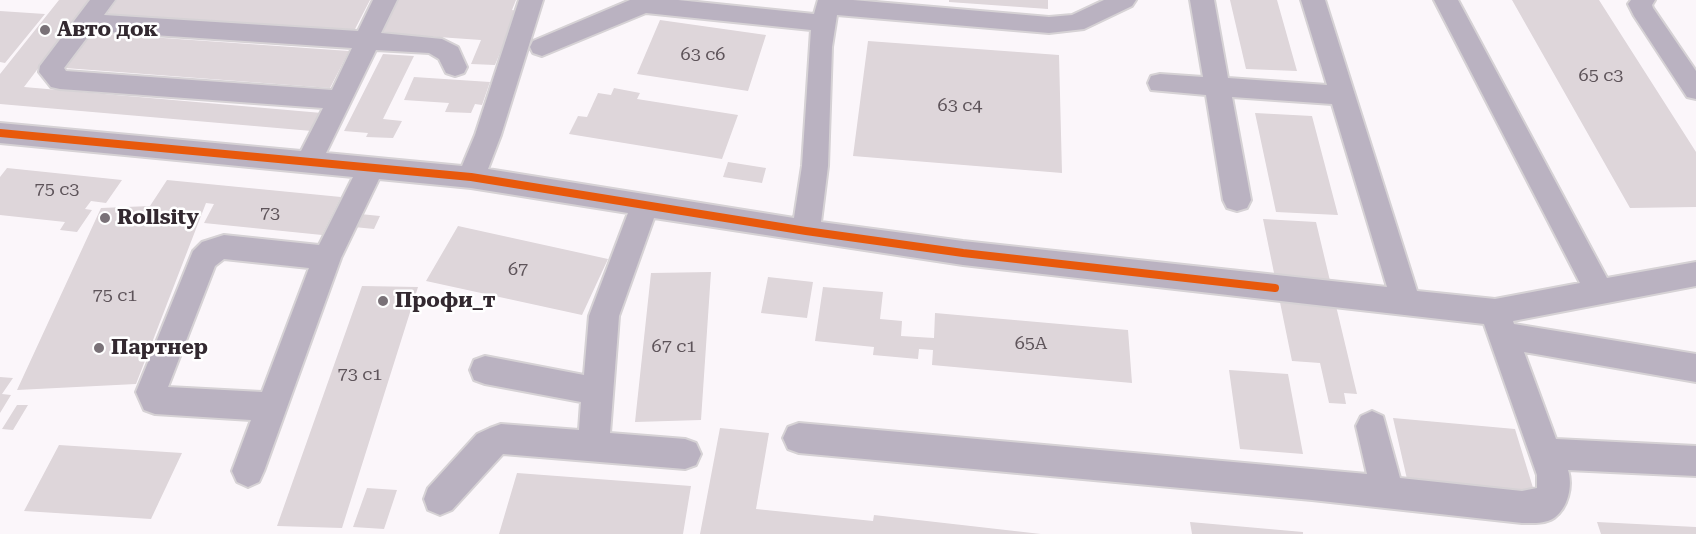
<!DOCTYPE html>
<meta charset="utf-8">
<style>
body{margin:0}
canvas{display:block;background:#fbf6fa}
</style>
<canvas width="1696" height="534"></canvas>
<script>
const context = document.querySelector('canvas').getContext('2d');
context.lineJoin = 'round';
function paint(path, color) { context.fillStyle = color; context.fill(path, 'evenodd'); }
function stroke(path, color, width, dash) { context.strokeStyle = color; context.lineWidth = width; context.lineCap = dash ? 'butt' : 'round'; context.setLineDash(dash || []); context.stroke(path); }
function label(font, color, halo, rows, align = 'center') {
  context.font = font + ' "Roboto Serif",serif'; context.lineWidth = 5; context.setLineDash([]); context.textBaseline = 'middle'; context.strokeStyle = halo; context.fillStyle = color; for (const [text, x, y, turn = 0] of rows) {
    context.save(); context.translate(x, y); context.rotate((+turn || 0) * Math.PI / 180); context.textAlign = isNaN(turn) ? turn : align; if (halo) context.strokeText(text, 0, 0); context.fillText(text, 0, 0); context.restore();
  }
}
const building = new Path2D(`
 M59,0H90L24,87L322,113L312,131L0,104V74Z
 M117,0H370L354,31L107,14Z
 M397,0H516L512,10L517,11L495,65L471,64L481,40L381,33Z
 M949,0H1048V9L949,2Z
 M1230,0H1277L1297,71L1246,69Z
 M1512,0H1599L1696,152V207L1630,208Z
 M0,11L45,14L5,63L0,62Z
 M660,20L766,35L748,91L637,74Z
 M92,33L349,51L330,88L65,68Z
 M868,41L1059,55L1062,173L853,156Z
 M383,54L414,56L383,119L402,121L393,138L366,137L368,133L344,131Z
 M414,77L490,82L482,105L475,104L471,113L445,112L449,103L404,100Z
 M614,88L640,93L637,99L738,115L722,159L569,134L578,116L587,117L598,93L611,95Z
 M1255,113L1312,116L1338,215L1276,212Z
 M728,162L766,168L762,183L723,177Z
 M7,168L122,180L106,203L91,201L85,209L92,210L77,232L60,230L65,222L0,215V177Z
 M167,180L341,197L322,235L204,223L214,204L206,203L136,384L17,390L101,208L150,206Z
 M360,214L380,216L374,229L354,227Z
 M1263,219L1316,222L1357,394L1344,393L1346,404L1329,403L1320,363L1292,361Z
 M458,226L608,259L582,315L426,281Z
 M711,272L701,420L635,422L651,273Z
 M768,277L813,282L807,318L761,313Z
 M362,286L418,287L342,528L277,526Z
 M823,287L883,292L880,319L902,321L901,336L934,338L935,313L1128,330L1132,383L932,365L933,350L919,349L918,359L873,355L874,347L815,341Z
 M1229,370L1288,374L1303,454L1240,449Z
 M0,377L13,378L2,394L11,395L0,413Z
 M17,405H28L13,430L2,429Z
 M1393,418L1515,429L1534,491L1407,479Z
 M720,428L769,433L756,509L873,521L874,515L1041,534H700Z
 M59,445L182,453L151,519L24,511Z
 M517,473L691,486L683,534H499Z
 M367,488L397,490L384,529L353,527Z
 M1190,522L1303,532V534H1192Z
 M1597,522L1696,527V534H1601Z`);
const minor = new Path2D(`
 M90,0H115L104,15L358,31L373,0H397L381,33L442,39L458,47L467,67L464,73L455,76L446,73L439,59L429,53L376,50L326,153L462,166L475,135L519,0H543L501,135L488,169L794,218L802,166L811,30L646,13L542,56L533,53L530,47L533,41L630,0H678L814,14L818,0H853L1049,17L1072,15L1104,0H1136L1132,6L1084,29L1049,33L837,15L832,47L828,166L821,222L963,241L1387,287L1332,104L1232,97L1251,200L1247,208L1237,211L1227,208L1223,200L1206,95L1151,90L1148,83L1151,76L1160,74L1203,77L1190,0H1214L1228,78L1327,85L1301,0H1325L1417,291L1495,299L1580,283L1434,0H1458L1607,278L1696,262V286L1513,321L1514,324L1696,354V382L1524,352L1556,439L1696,446V476L1568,470C1573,486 1568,508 1554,518C1545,524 1532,523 1522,523L1312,500L799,453L788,449L783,438L788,427L799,423L1367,474L1356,426L1361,416L1372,411L1383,416L1400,478L1522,491L1537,488V475L1484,324L963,265L654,218L619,316L610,433L685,439L696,443L701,454L696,465L685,469L503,454L452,510L440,515L428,510L424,499L428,488L477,434L490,428L501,424L579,430L581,402L485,384L474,380L470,370L474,360L485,356L584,375L589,316L628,213L471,188L379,179L341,258L264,471L259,482L248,487L237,482L232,471L251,420L155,414L144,410L136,392L193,251L202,242L224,235L319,245L353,177L0,143V123L301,151L323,108L60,89L51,87L39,72L40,66ZM92,31L352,48L332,90L66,71L64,68ZM224,259L309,268L262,392L168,387L215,266Z
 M1631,0H1655L1652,5L1653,8L1696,71V99L1687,97L1634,16L1628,4Z`);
const cycleway = new Path2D(`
 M0,133L471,177L806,231L963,253L1275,288`);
const markers = [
 [45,30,6,"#797177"],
 [105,218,6,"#797177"],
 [383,301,6,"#797177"],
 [99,348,6,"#797177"]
];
const numberNames = [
 ["63 с6",703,55],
 ["65 с3",1601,76],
 ["63 с4",960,106],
 ["75 с3",57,190],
 ["73",270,214],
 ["67",518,270],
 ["75 с1",115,296],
 ["65А",1031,344],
 ["67 с1",674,347],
 ["73 с1",360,375]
];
const poiNames = [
 ["Авто док",57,30],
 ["Rollsity",117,218],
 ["Профи_т",395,301],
 ["Партнер",111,348]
];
paint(building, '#ded6da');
stroke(minor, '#d6d2d5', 4);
paint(minor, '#bab2c1');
stroke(cycleway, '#e8590c', 8);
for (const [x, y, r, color] of markers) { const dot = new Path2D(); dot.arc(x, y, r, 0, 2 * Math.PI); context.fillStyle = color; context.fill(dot); stroke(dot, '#fff', 2); }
label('18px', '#5e545a', null, numberNames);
label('bold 21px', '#332930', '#fff', poiNames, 'left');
</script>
